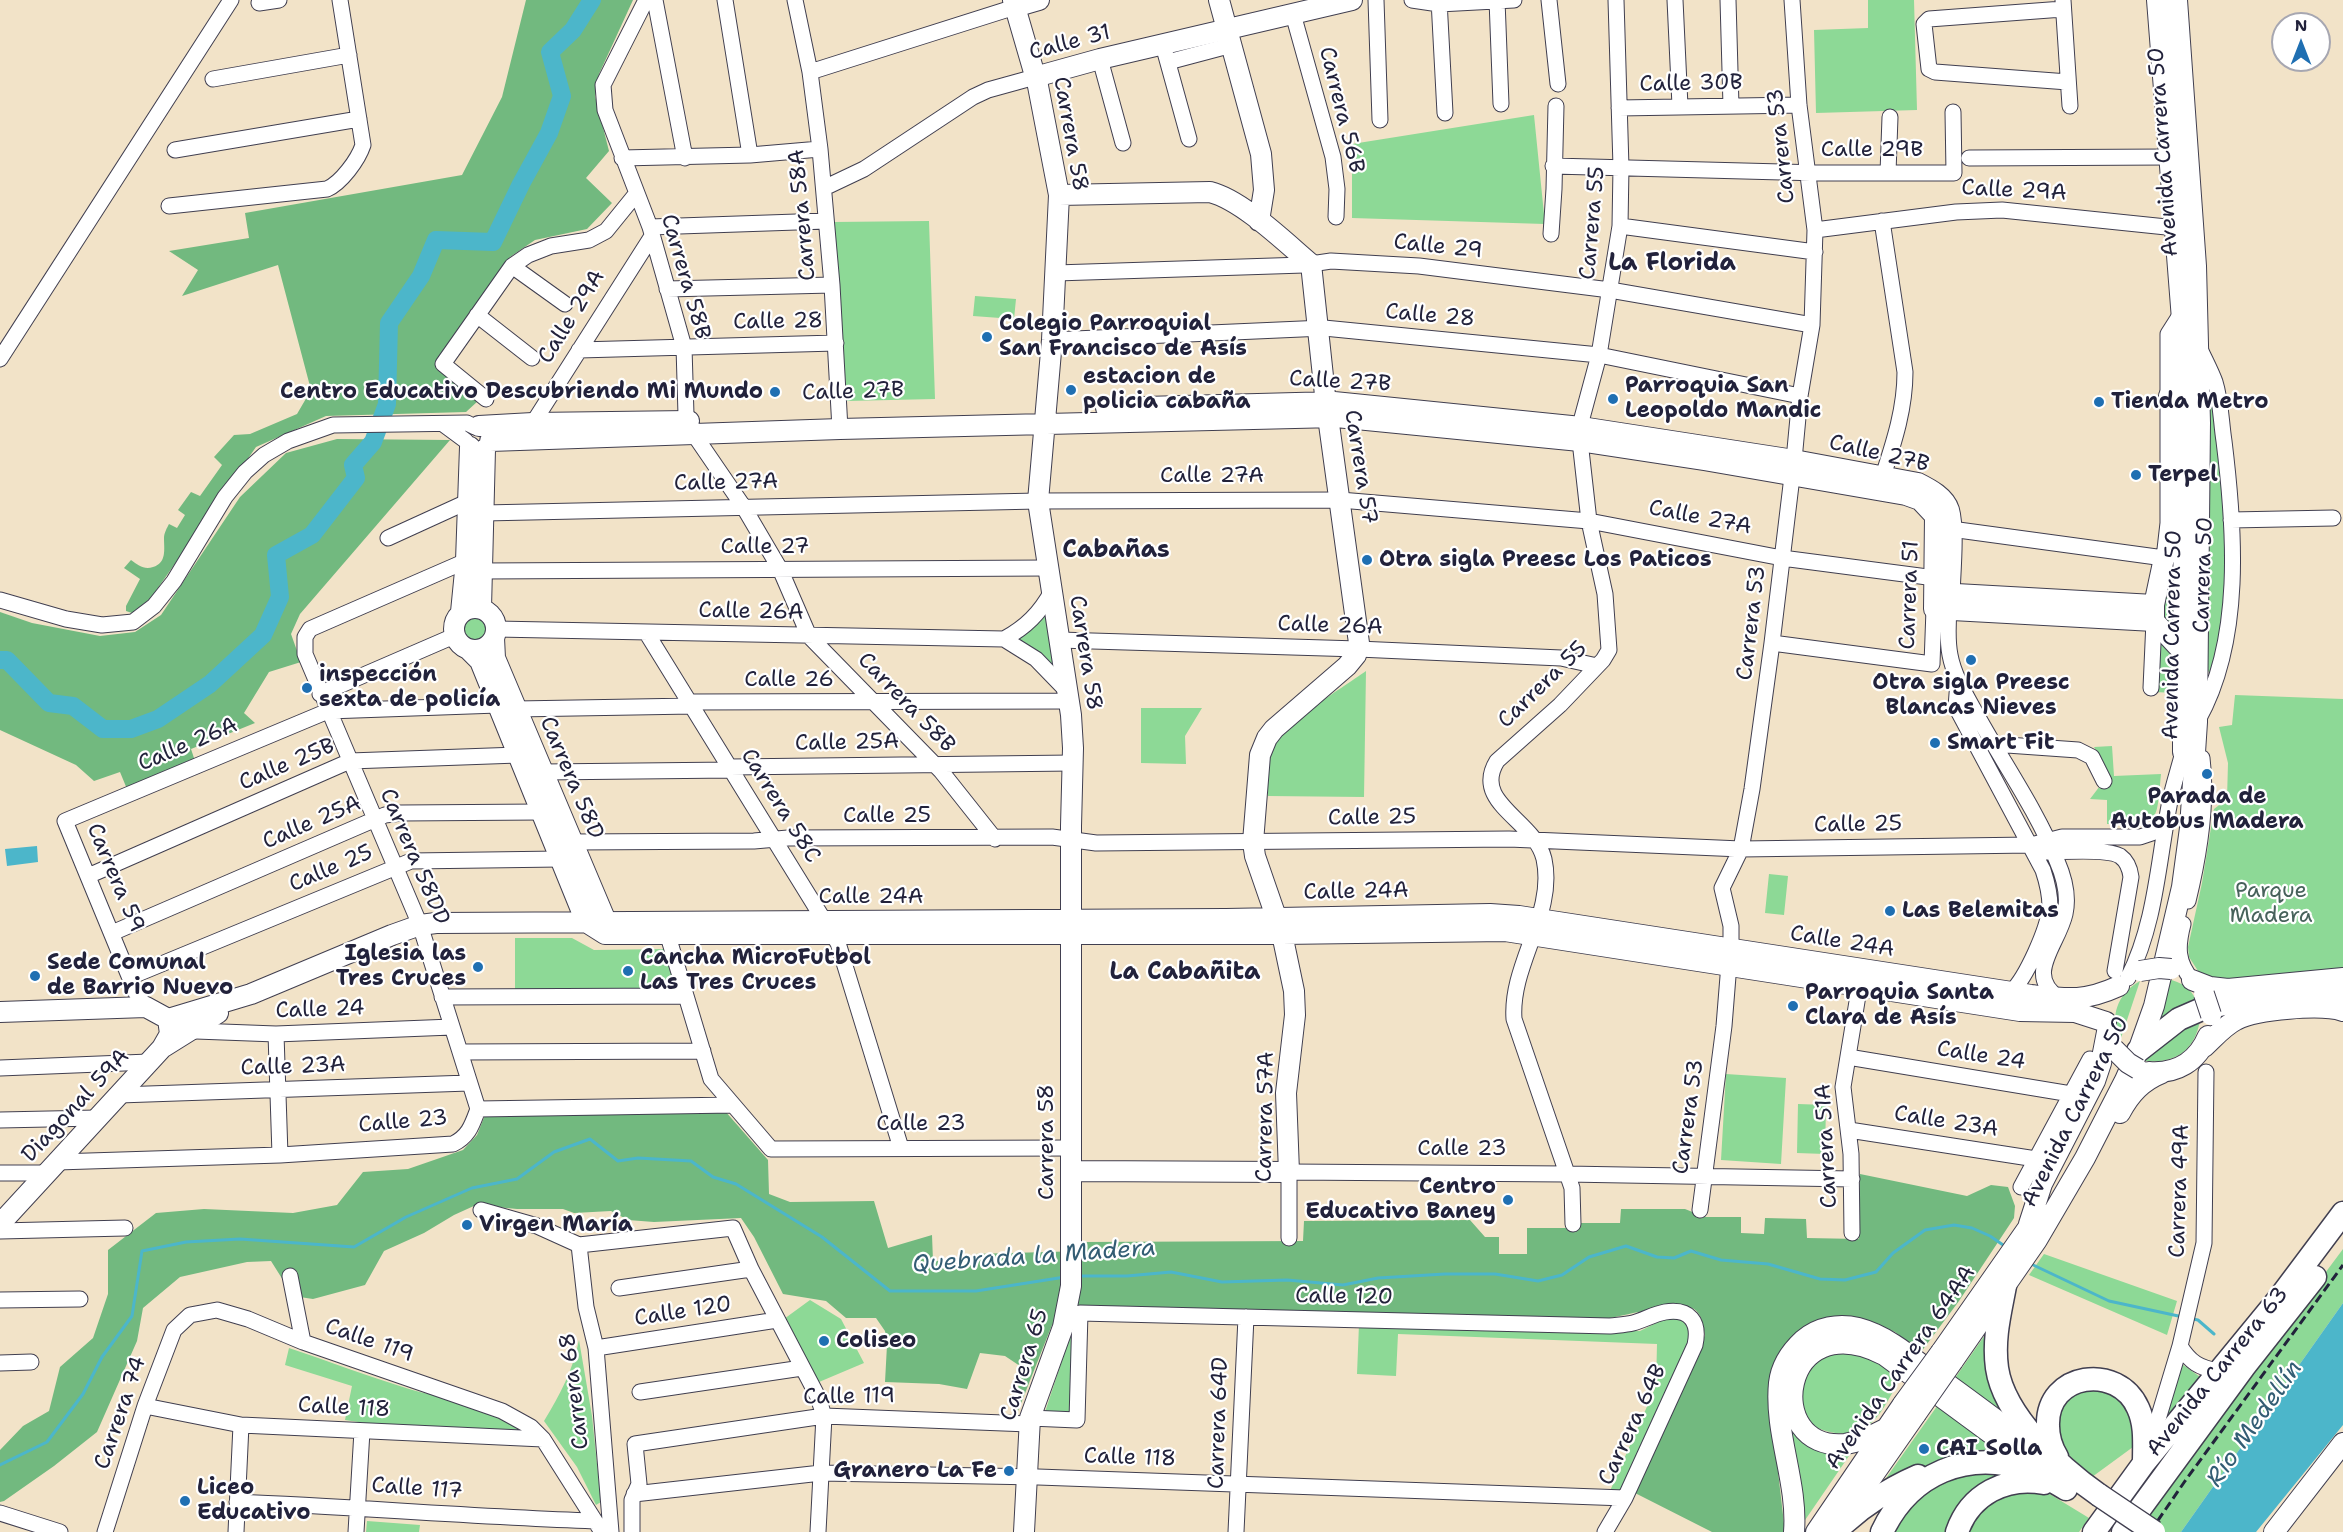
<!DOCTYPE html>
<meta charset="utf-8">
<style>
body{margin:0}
#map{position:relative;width:2343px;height:1532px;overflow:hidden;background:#f2e3c8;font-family:"Shantell Sans",sans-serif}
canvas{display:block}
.north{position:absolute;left:2271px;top:12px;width:60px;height:60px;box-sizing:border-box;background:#fff;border:2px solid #a7a7b1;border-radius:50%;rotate:0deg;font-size:16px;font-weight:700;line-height:24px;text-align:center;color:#22223b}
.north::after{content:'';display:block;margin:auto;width:21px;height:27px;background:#1f6fb2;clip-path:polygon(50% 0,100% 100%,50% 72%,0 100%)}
</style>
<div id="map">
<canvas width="2343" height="1532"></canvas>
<div class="north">N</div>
</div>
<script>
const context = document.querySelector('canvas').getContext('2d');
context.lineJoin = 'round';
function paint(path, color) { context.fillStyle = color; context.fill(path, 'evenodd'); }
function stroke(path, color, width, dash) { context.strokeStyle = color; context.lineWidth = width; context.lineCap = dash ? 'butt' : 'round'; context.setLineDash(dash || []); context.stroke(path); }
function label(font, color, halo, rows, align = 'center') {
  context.font = font + ' "Shantell Sans",sans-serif'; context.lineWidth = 4.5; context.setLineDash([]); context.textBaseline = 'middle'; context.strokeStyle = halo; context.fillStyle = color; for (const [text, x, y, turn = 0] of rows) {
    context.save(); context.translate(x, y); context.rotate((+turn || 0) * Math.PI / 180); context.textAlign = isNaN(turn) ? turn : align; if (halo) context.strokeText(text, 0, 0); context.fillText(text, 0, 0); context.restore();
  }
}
const green = new Path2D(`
 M1868,0H1914L1917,110L1816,113L1814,30L1868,28Z
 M1534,115L1545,224L1352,218V144Z
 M929,221L935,399L847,401L833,222Z
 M975,296L1016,299L1014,319L973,316Z
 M2210,390L2224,485L2225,591L2220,634L2210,675L2205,663Z
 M2177,548L2176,627L2160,617L2161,604Z
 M1045,609L1053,666L1012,639Z
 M458 628a16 16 0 1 1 32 0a16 16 0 1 1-32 0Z
 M2157,632L2175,651V693L2155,692Z
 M1366,671L1364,797L1268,796C1267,783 1265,768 1269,755C1278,726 1341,689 1366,671Z
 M2235,695L2343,699V970L2228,981L2200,974L2189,957L2188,947L2202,883L2214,809L2227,799L2228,763L2219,727L2232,725Z
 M1141,708H1202L1185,736L1186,764L1141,763Z
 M2112,746L2114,776L2161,774C2156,827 2160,823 2107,824V800L2090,799L2106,778L2103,763L2094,747Z
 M1769,874L1788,876L1784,915L1765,913Z
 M515,938H572L594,950L665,949L677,991H515Z
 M2167,979C2182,982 2191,988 2197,1002L2163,1019L2159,1015Z
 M2140,981L2120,1041C2109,1017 2117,994 2140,981Z
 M2201,1014C2197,1049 2178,1064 2144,1061L2146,1049Z
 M1726,1074L1786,1078L1781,1164L1721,1160Z
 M1798,1104L1826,1105L1825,1154L1797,1153Z
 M2343,1249V1303L2181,1532H2132Z
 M2044,1254L2177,1301L2167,1335L2029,1275Z
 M810,1300L841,1319L864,1363L819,1382L784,1319Z
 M1077,1315L1071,1414L1045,1412Z
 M1677,1318L1688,1322L1690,1342L1621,1492L1610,1491L1656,1386L1657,1344L1398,1334L1396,1376L1357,1374L1359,1324L1640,1331L1662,1320Z
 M1987,1332L2015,1429L1955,1378Z
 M579,1340L592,1416L601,1502L596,1505L577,1467L544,1421C560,1395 573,1370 579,1340Z
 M289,1348C328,1361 367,1376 406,1388C445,1400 491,1404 521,1432L378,1425L345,1420L352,1386L285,1365Z
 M1836,1351L1866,1354L1902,1375C1893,1390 1884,1412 1871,1423C1852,1440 1824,1434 1805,1421C1803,1412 1798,1401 1799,1392C1800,1369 1818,1358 1836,1351Z
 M2182,1364L2203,1379L2163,1428Z
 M2077,1388H2110L2132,1408L2133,1447L2092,1477L2054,1441L2053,1421Z
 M1785,1397L1794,1422L1853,1450L1801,1526Z
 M1940,1402L2023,1462L1930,1466L1884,1481Z
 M1987,1472L2011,1476L1953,1532H1890L1918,1494L1962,1475Z
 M2000,1492L2048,1493L2089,1518L2079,1532H1961Z
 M367,1521L420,1525L419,1532H366Z`);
const forest = new Path2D(`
 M526,0H633L599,74L595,96L609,151L586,178L612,203L587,229L535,240L510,257L435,363L478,401L466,412L326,416L256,447L151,598L132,613L126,611V606L140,579L124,568L131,560C138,565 144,570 153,567C167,563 164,549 164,538C164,533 167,528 169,524L177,528L185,515L178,510L191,492L200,496L222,465L214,457L234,435L250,434L297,414L311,390L278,265L182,296L198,270L169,251L249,238L245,213L462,175L502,97Z
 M337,439L450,440L300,614L291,634L301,662L269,672L244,713L255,723L191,749L195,761L127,789L120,772L94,781L76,765L0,730V612L32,623L100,636L135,632L161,615L240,497L286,453Z
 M725,1111L768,1160L769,1194L790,1202L874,1201L888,1248L932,1235L933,1261L973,1260V1254L1084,1251V1242L1303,1241L1304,1221L1470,1220L1485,1237H1499V1254H1527V1228H1566L1576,1223H1620L1621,1209H1685L1705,1217H1741V1233L1764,1234L1765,1218L1806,1219L1807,1238L1859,1239L1860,1174L1967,1196L1991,1185L2008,1187L2015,1206L2014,1218L1959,1301L1921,1352L1895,1332L1857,1317H1828L1808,1327L1770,1403L1785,1532H1712L1635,1493L1705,1335C1703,1326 1702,1314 1694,1309C1677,1299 1624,1317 1603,1319L1080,1308L1052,1325L1016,1416L1020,1366L1005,1356L980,1353L967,1389L939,1384L885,1382L887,1345L885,1331L876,1318H846L826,1301L783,1294L754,1237L741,1218L654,1222L628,1220L611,1211L574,1213L563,1209H517L476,1205L454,1215L424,1233L384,1251L365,1285L313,1299L293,1296L271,1261L247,1262L180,1277L143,1308L137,1341L97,1432L54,1466L4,1501L0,1502V1450L23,1426L49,1411L60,1367L93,1338L108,1294V1250L156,1213L204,1209L293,1213L337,1205L363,1172L408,1169L463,1150L477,1135L485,1115Z`);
const water = new Path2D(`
 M37,846L38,862L7,866L5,849Z
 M2343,1303V1425L2256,1532H2181Z`);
const stream = new Path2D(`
 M2029,1263L2109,1301L2183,1317
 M1078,1276H1127L1171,1272L1222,1282L1287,1280L1343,1285L1378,1278L1445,1274H1495L1538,1281L1562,1275L1589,1257L1626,1246L1657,1257L1674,1258L1691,1251L1721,1260L1768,1264L1820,1279L1845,1280L1876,1272L1893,1253L1925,1230L1954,1225L1972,1228L1990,1236L2006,1247
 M2193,1319L2198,1320L2214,1334
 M0,1465L47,1442L83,1394L102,1357L132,1316L142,1251L186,1242L240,1239L354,1247L406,1217L472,1188L517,1179L554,1152L590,1139L618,1161L638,1158L691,1161L713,1177L736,1184L822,1237L890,1291H976L1065,1277`);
const river = new Path2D(`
 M0,660H7L49,703L73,706L103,729H131L158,719L210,684L263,635L280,597L276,555L312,535L356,478L353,465L373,442L387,404L389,323L421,276L436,240L493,242L521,184L549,133L562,96L550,52L573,30L592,0`);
const minor = new Path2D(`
 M646,0L603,85L605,110L650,227L684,347L686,415L693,433L743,506L780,569L809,636L941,771L995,839
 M655,0L685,158
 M725,0L750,155
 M795,0L810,72L820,149L832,285L840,429
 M1376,0L1380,120
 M1412,0L1439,4L1514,0
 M1439,0L1445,113
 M1497,0L1501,104
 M1549,0L1558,84
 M1675,0L1680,106
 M1728,0L1731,106
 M2063,0L2070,106
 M259,3L279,0
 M2063,9L1929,19L1924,24L1929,69L1935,72L2068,82
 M1293,14L1333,157L1337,189L1336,217
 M1163,45L1189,139
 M1100,59L1123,143
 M1168,62L1232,45
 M810,72L1015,7
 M213,79L349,55
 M1619,108L1799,105
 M175,150L359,119
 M622,158L750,155L820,149
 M1969,158L2170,157
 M1553,166L1820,173H1954L1953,112
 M1888,173L1890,117
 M824,188L864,169L973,97L988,90L1035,77
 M169,206L327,189C341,183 358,160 363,145L340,0
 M1882,221L1905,372C1905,409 1894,442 1883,476
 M1620,226L1815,252
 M650,227L826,221
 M1815,230L1956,212L2002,210L2176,228
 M1551,234L1554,189L1556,106
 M512,266L565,304
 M1056,273L1304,265L1331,261L1419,266L1610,290L1812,325
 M667,289L832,285
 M477,315L532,358
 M1052,340L1324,328L1599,355L1800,396
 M579,350L836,343
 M0,359L231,0
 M486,399L443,364L512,266L528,255L551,246L589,240L606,231L636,194
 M533,423L652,236
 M443,424L466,441
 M484,513L1038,501L1340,500L1589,521L1782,558L1935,578
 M2231,520L2333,518
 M1951,529L2164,558L2168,523V334L2182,312
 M388,538L469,501
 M466,561L310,629L305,637V654L420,925L478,1109
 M482,571L1048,568
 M0,600L66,619L102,625L133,622L154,606L174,581L225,497L245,472L264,455L288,441L333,425L467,423L475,427
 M1949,609C1948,624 1947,640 1950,655C1954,677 1967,697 1978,717C2004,764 2037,811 2057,861C2064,877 2069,896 2065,914C2058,945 2024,975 2059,998
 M496,629L1004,639L1036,659L1067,691
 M646,632L838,943L901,1148
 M1004,639C1026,627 1040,613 1052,591
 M1059,640L1358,649L1561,658L1597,666
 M1772,643L1932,664L1934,609
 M1958,681L1956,707L2043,870C2047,882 2050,894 2050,907C2048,929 2026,978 2011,992
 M2151,688L2154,621
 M320,694L454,636
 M690,702L1068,701
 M516,709L693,706
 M2198,720C2243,640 2235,530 2224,441C2221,422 2221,401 2215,382C2211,371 2205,360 2200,349
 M1993,744L2078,750L2092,757L2104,781
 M730,767L1073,763
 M543,772L732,770
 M572,842L754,841L788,838L1052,837L1096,843L1509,839L1741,849L2031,845L2062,837H2140L2152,833L2167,821
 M2047,852C2063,852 2107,848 2120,856C2127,861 2130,869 2131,877L2115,971
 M88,876L350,761L518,755
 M2188,901C2199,856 2208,805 2202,758
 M2183,924C2177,947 2177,962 2192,980
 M112,933L385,815L401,813L541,812
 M668,936L711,1079L771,1149L1071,1148
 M130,977L411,861L560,859
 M2128,978C2156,923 2158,861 2170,801C2173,786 2178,771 2182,756
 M442,997L686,996
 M146,1007L136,993L65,821L328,711L498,705
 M189,1028L196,1031L276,1034L452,1027
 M276,1034L280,1155
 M460,1052L703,1051
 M1848,1057L2071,1094
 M0,1068L149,1062
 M119,1095L469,1083
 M0,1120L97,1118
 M1849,1130L2036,1159
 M57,1162L280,1155L453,1144C469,1136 472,1125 478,1109L733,1105
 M0,1173H48
 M2021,1187L2090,1059
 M481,1210L537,1226L579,1245L733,1228L751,1269L818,1397L824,1416L818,1532
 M1700,1210L1724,1026L1731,939V926L1722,888L1741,849L1752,789L1772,643L1794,460L1800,396L1812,325L1815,230L1799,105L1792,0
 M1573,1224L1572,1188L1514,1019C1510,964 1556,914 1544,859C1535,820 1471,803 1497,761L1560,705L1603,660L1609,650L1605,594L1589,521L1580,441L1582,418L1599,355L1620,226L1621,167L1616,0
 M0,1231L125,1228
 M1852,1233L1851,1154L1843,1087L1861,977
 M1289,1238V1172L1567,1174L1852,1179
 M579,1245L586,1307L596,1348L611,1532
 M290,1276L303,1342
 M619,1288L751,1269
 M0,1300L80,1299
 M2180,1346C2190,1362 2199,1368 2218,1371
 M596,1348L777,1320
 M0,1363L31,1362
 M640,1392L802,1368
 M145,1406L241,1425L543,1439
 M1030,1418L1077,1420L1080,1313L1610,1326C1618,1325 1625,1325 1633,1323C1644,1320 1654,1314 1665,1312C1690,1308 1700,1322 1695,1345L1625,1498L1605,1532
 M2149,1449L2180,1346L2204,1243L2206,1072
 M634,1494L821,1473L1038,1477L1625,1498
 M237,1502C356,1507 475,1517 594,1521
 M0,1513L60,1532
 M105,1532L145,1406L174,1330L190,1315L217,1310L248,1319L303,1342L502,1411L531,1427L543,1439L602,1532
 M236,1532L241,1425
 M356,1532L362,1431
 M632,1532V1500L639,1484L635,1444L824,1416L1029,1424
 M1236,1532L1246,1317`);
const major = new Path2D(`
 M1013,0L1038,86L1059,195L1052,340L1038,501L1071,715L1073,748L1071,826V1286L1063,1327L1030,1418L1024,1532
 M1219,0L1261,154L1264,190L1259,221
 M2157,0L2184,345L2183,752
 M1015,7L1039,0
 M1035,77L1100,59L1352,0
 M1059,195L1210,192C1242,200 1285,242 1311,264L1325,395L1359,643L1356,655L1347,666L1274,729L1267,738L1260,755L1253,842L1255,856L1282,934L1294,991L1295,1015L1286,1093L1289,1172L1071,1171
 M2169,396L2184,369
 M1106,408L1334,402L1581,427L1794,460L1918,483C1930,489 1945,497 1949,510C1955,531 1949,585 1949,609
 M479,426L533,423L689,421
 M490,441L840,429L1336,417L1580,441L1705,460L1906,495L1920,500L1935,516L1934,609L2154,621
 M1938,593L2154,605
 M454 629a21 21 0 1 1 42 0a21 21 0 1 1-42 0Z
 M481,608L485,449
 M461,612L466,561L470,447
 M494,638L495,658L611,933
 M469,650L480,661L586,922L605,934H1282L1505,931L2020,1011L2075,1012L2106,1022
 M2183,652L2154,621V605L2164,558L2184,527
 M2192,980L2210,987L2228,989L2343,978
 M0,1012L146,1007L168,1019
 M168,1019L251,994L392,935L420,925L436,923L1226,919L1490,914L1519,916L2031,995C2067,999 2084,1002 2119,986
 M2204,1047C2214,1038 2224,1026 2236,1020C2256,1009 2322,1004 2343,1011
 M162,1048L218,1013
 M2149,1072C2177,1074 2197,1062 2208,1036
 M2120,1113C2130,1094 2142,1081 2162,1073
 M0,1224L162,1048L170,1034L168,1019
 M2029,1224L2042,1184L2095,1081L2101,1063L2107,1032
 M1941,1352L2039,1212
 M1953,1361L2037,1240L2085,1158L2125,1080L2138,1051L2154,1006L2182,887L2190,828L2197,722L2200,423L2196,266L2177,0
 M1887,1428C1873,1435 1860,1442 1845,1444C1761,1452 1780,1302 1884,1355L2043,1472
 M1842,1520L1916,1414
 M1794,1532C1798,1482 1774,1433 1779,1383C1781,1365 1790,1352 1803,1340C1818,1327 1839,1323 1858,1328C1889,1336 1915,1360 1939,1378C1974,1403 2008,1429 2042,1454
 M1816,1532L1903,1404
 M2274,1532L2343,1443`);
const highway = new Path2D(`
 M2138,1051L2179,1019L2202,1009L2224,1004L2343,991
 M2005,1286C2000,1313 1993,1339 1997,1368C2004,1416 2060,1468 2099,1495
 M2057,1457C2051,1447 2048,1438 2048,1426C2046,1372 2118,1363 2138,1408C2146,1425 2144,1444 2144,1463
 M1835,1532C1860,1507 1886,1490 1918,1476
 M1882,1532C1910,1473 1967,1449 2029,1470C2042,1474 2054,1482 2066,1489
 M1957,1532C1970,1494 2006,1476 2044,1483
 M2094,1532L2144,1463L2277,1301L2343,1213
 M2123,1532L2244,1367L2315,1277`);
const rail = new Path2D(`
 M2150,1532L2185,1481L2343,1265`);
const majorBridge = new Path2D(`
 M2140,971L2159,968L2171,969
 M2204,994L2211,1015
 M2114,1049L2128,1063L2138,1069
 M1903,1404L1941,1352
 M1916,1414L1953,1361`);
const highwayBridge = new Path2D(`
 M2099,1495L2154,1532`);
const markers = [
 [987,337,6,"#1f6fb2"],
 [1071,390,6,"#1f6fb2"],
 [775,392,6,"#1f6fb2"],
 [1613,399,6,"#1f6fb2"],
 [2099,402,6,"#1f6fb2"],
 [2136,475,6,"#1f6fb2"],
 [1367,560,6,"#1f6fb2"],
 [1971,660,6,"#1f6fb2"],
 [307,688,6,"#1f6fb2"],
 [1935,743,6,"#1f6fb2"],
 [2207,774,6,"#1f6fb2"],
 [1890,911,6,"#1f6fb2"],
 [478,967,6,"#1f6fb2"],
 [628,971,6,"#1f6fb2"],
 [35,976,6,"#1f6fb2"],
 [1793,1006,6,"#1f6fb2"],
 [1508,1200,6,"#1f6fb2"],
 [467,1225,6,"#1f6fb2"],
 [824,1341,6,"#1f6fb2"],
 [1924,1449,6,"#1f6fb2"],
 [1009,1471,6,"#1f6fb2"],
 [185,1501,6,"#1f6fb2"]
];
const streetNames = [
 ["Calle 31",1070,43,-15],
 ["Calle 30B",1691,84,-1],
 ["Carrera 56B",1341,110,76],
 ["Carrera 58",1070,134,80],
 ["Carrera 53",1782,146,-96],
 ["Calle 29B",1872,150],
 ["Avenida Carrera 50",2164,152,-94],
 ["Calle 29A",2014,191,3],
 ["Carrera 58A",803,215,-95],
 ["Carrera 55",1593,223,-85],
 ["Calle 29",1438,247,6],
 ["Carrera 58B",685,277,74],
 ["Calle 28",1430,316,5],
 ["Calle 29A",572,317,-58],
 ["Calle 28",778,322,-1],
 ["Calle 27B",1340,382,3],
 ["Calle 27B",853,392,-2],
 ["Calle 27B",1879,454,13],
 ["Carrera 57",1360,467,81],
 ["Calle 27A",1212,476],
 ["Calle 27A",726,483,-1],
 ["Calle 27A",1700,518,11],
 ["Calle 27",765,547],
 ["Carrera 50",2204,575,-88],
 ["Carrera 51",1910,595,-88],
 ["Calle 26A",751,612,1],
 ["Carrera 53",1752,623,-83],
 ["Calle 26A",1330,626,2],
 ["Avenida Carrera 50",2173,635,-89],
 ["Carrera 58",1085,653,81],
 ["Calle 26",789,680],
 ["Carrera 55",1543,685,-44],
 ["Carrera 58B",906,703,46],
 ["Calle 25A",847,743,-1],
 ["Calle 26A",188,745,-23],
 ["Calle 25B",287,765,-23],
 ["Carrera 58D",571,778,67],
 ["Carrera 58C",780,806,58],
 ["Calle 25",887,816],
 ["Calle 25",1372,818,-1],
 ["Calle 25A",312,823,-23],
 ["Calle 25",1858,825,-1],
 ["Carrera 58DD",414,857,67],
 ["Calle 25",331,869,-23],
 ["Carrera 59",115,878,67],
 ["Calle 24A",1356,892,-1],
 ["Calle 24A",871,897],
 ["Calle 24A",1842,942,9],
 ["Calle 24",320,1010,-2],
 ["Calle 24",1981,1056,9],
 ["Calle 23A",293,1067,-2],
 ["Diagonal 59A",76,1106,-47],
 ["Avenida Carrera 50",2076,1112,-63],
 ["Carrera 57A",1266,1117,-89],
 ["Carrera 53",1689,1117,-82],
 ["Calle 23",403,1122,-5],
 ["Calle 23A",1946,1122,9],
 ["Calle 23",921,1124],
 ["Carrera 58",1047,1142,-90],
 ["Carrera 51A",1827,1146,-93],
 ["Calle 23",1462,1149],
 ["Carrera 49A",2180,1191,-88],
 ["Calle 120",1344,1297,1],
 ["Calle 120",683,1312,-9],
 ["Calle 119",369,1341,19],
 ["Carrera 65",1025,1365,-73],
 ["Avenida Carrera 64AA",1901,1368,-55],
 ["Avenida Carrera 63",2218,1372,-51],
 ["Carrera 68",575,1391,-97],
 ["Calle 119",849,1397,-1],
 ["Calle 118",344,1408,3],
 ["Carrera 74",121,1413,-71],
 ["Carrera 64D",1219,1423,-88],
 ["Carrera 64B",1633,1425,-65],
 ["Calle 118",1130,1458,2],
 ["Calle 117",417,1489,4]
];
const poiNames = [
 ["Colegio Parroquial",999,324],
 ["San Francisco de Asís",999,349],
 ["estacion de",1083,377],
 ["policia cabaña",1083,402],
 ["Parroquia San",1625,386],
 ["Leopoldo Mandic",1625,411],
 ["Centro Educativo Descubriendo Mi Mundo",763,392,"right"],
 ["Tienda Metro",2111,402],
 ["Terpel",2148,475],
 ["Otra sigla Preesc Los Paticos",1379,560],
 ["inspección",319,675],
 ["sexta de policía",319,700],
 ["Otra sigla Preesc",1971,683,"center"],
 ["Blancas Nieves",1971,708,"center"],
 ["Smart Fit",1947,743],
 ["Parada de",2207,797,"center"],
 ["Autobus Madera",2207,822,"center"],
 ["Las Belemitas",1902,911],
 ["Iglesia las",466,954,"right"],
 ["Tres Cruces",466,979,"right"],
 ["Cancha MicroFutbol",640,958],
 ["Las Tres Cruces",640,983],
 ["Sede Comunal",47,963],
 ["de Barrio Nuevo",47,988],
 ["Parroquia Santa",1805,993],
 ["Clara de Asís",1805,1018],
 ["Centro",1496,1187,"right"],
 ["Educativo Baney",1496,1212,"right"],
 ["Virgen María",479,1225],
 ["Coliseo",836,1341],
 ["CAI Solla",1936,1449],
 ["Granero La Fe",997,1471,"right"],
 ["Liceo",197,1488],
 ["Educativo",197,1513]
];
const parkNames = [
 ["Parque",2271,891],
 ["Madera",2271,916]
];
const neighbourhoodNames = [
 ["La Florida",1672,264],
 ["Cabañas",1116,551],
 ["La Cabañita",1185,973]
];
const waterNames = [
 ["Quebrada la Madera",1034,1257,-4],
 ["Río Medellín",2255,1424,-55]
];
paint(green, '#8dd996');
paint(forest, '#72b97f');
paint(water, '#4cb6ca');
stroke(stream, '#4cb6ca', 3);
stroke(river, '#4cb6ca', 18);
stroke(minor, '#413f50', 17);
stroke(major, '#413f50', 22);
stroke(highway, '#413f50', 25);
stroke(minor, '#fff', 15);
stroke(major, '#fff', 20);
stroke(highway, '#fff', 22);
stroke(rail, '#22223b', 3, [9, 4.5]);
stroke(majorBridge, '#413f50', 22, []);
stroke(highwayBridge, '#413f50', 25, []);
stroke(majorBridge, '#fff', 20);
stroke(highwayBridge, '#fff', 22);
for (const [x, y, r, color] of markers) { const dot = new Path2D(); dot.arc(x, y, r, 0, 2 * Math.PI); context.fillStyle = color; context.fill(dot); stroke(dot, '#fff', 2); }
label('22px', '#22223b', '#fff', streetNames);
label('bold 22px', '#22223b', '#fff', poiNames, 'left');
label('22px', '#47625b', '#fff', parkNames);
label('bold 24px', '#22223b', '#fff', neighbourhoodNames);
label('italic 24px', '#335d74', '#fff', waterNames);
</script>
